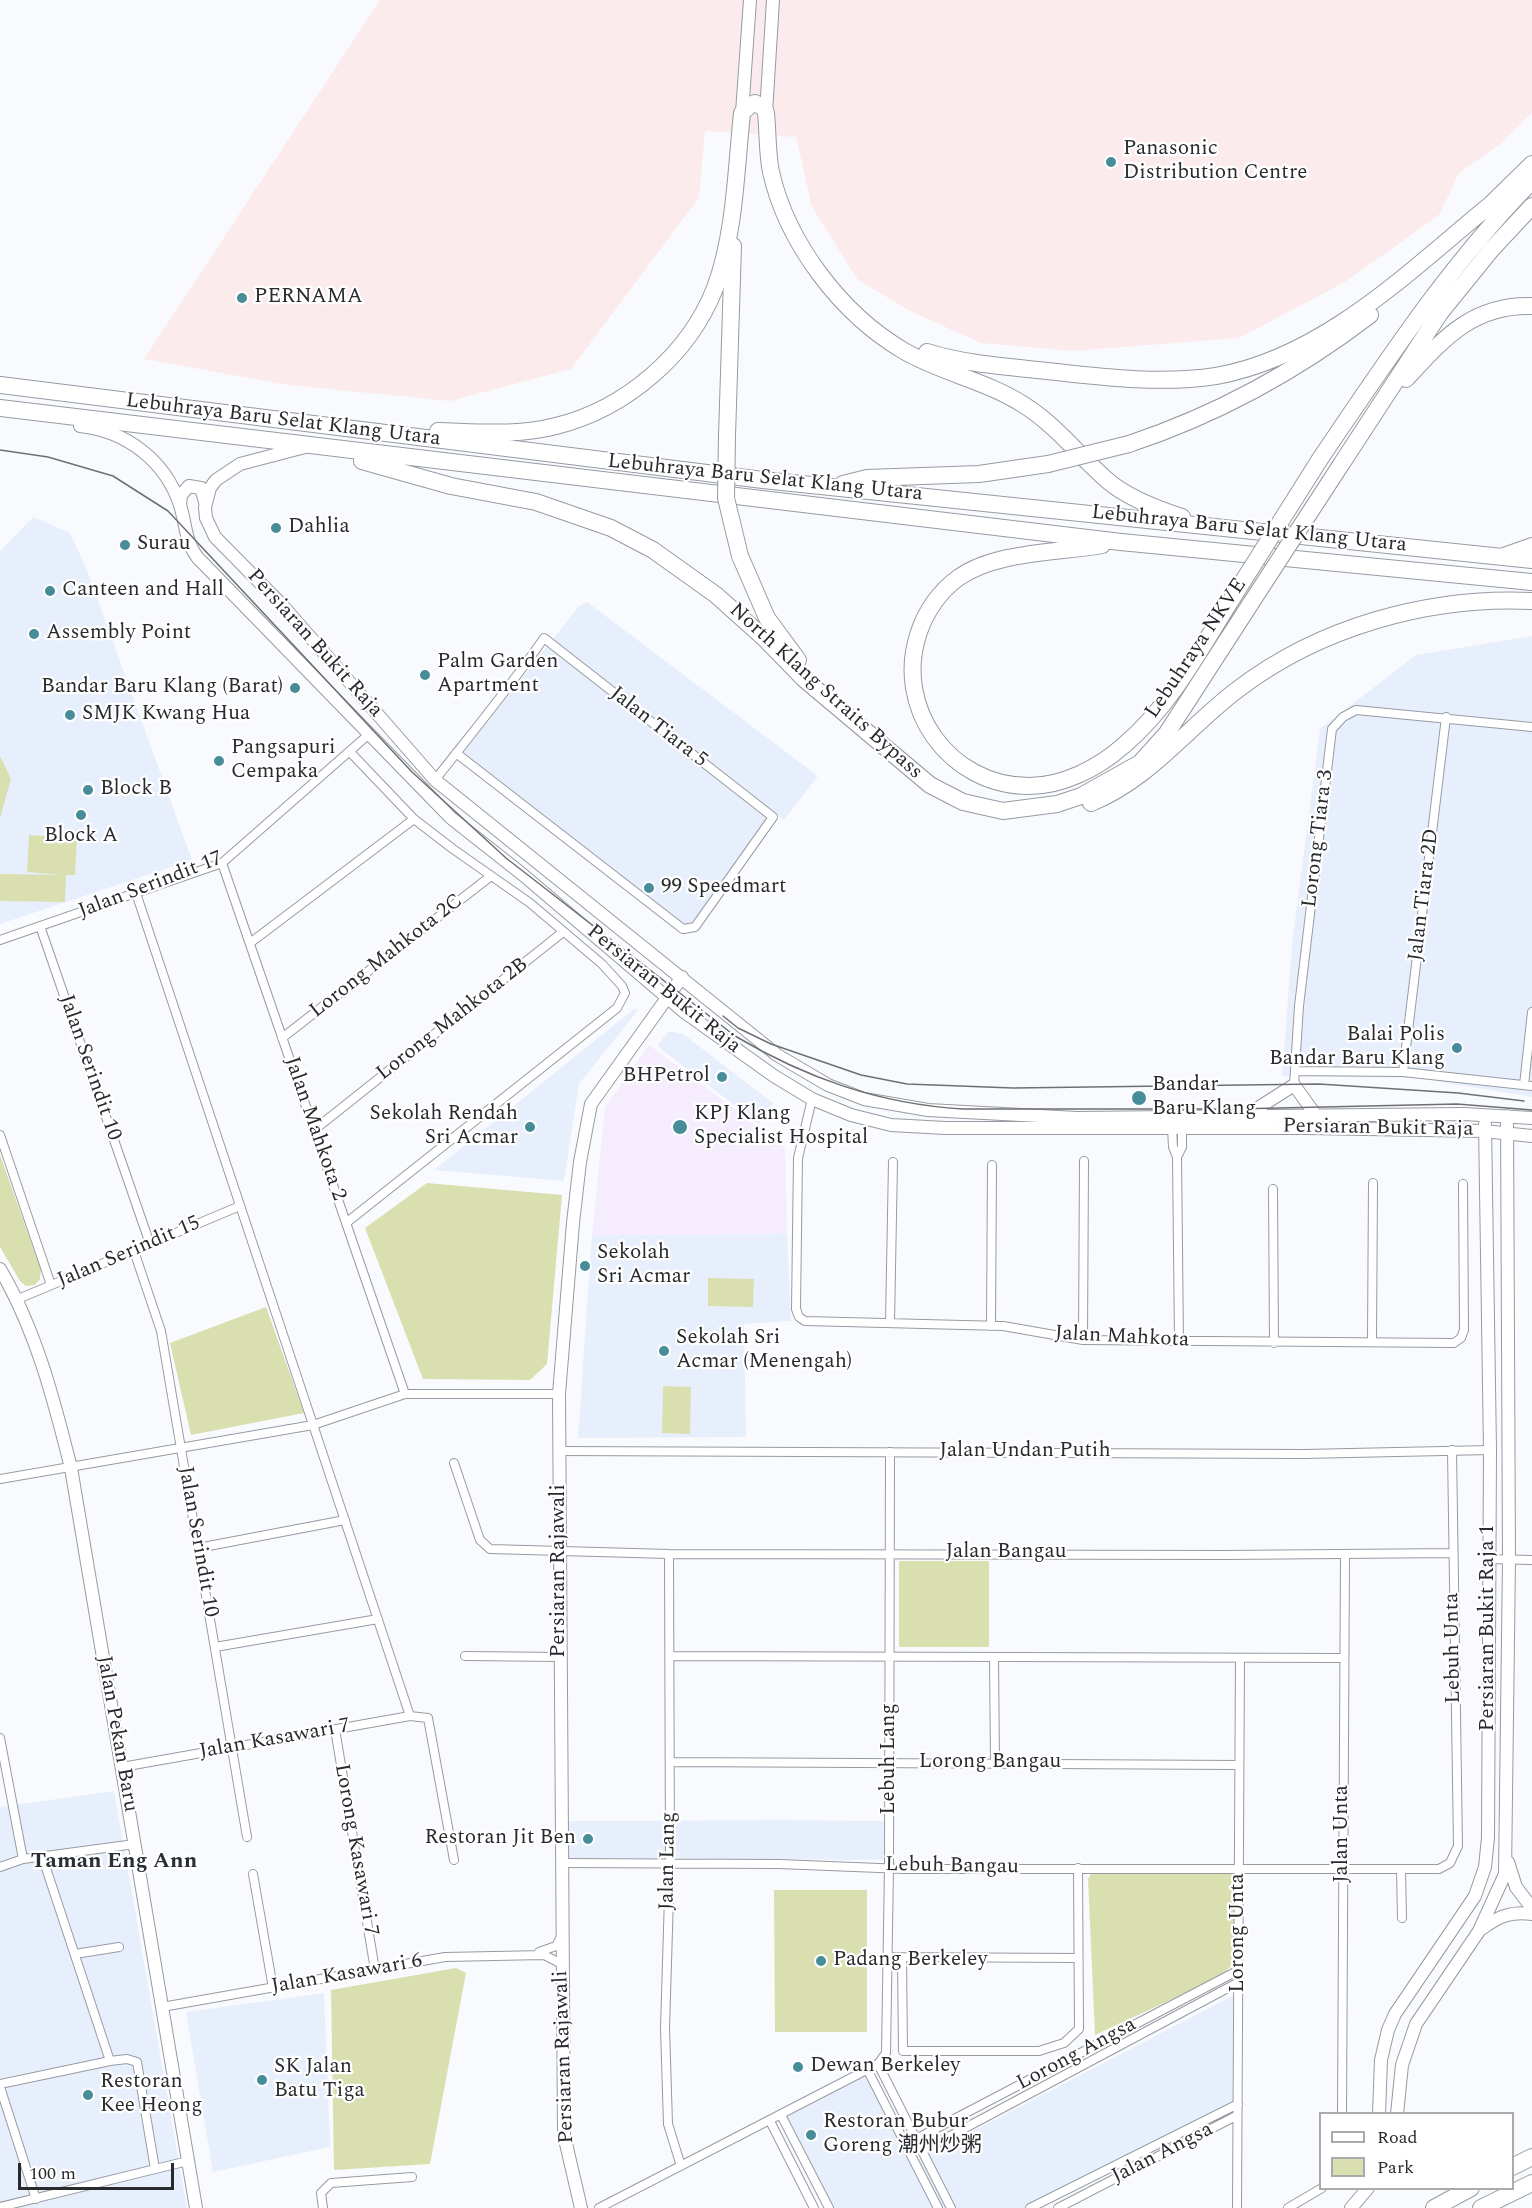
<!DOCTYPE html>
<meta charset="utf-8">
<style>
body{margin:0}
#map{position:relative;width:1532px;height:2208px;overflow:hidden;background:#f8fafe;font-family:Spectral,serif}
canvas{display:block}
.legend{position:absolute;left:1319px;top:2112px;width:195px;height:78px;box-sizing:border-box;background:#fff;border:2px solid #a9aaab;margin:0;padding:8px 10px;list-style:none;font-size:18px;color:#282a2e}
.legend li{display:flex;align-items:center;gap:12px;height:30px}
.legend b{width:30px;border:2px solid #a9aaab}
.scale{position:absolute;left:18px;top:2163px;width:156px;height:27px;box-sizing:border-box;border:3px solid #282a2e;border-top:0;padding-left:8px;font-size:18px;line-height:21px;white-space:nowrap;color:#282a2e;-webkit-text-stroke:4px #fff;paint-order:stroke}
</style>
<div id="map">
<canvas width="1532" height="2208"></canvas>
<ul class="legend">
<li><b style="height:8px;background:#fff"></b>Road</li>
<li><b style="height:16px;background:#dadfb0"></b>Park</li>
</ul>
<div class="scale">100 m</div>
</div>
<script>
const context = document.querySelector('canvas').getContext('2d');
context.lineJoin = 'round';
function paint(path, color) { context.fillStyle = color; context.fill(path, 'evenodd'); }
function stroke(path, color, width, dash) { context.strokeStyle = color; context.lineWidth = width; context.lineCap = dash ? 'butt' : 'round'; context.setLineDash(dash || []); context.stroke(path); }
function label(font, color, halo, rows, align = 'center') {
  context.font = font + ' Spectral,"Noto Sans SC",serif'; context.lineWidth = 4.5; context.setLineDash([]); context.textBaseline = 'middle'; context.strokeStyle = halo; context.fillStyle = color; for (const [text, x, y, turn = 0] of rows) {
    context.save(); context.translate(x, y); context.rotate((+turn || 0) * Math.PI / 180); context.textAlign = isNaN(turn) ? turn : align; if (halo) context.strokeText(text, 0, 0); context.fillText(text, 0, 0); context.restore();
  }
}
const built = new Path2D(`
 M33,517L70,533L87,570L192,860L0,924V551Z
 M587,602L818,776L784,820L772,812L693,922L684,924L463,753L579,606Z
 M1532,636V1097L1417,1078L1282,1076L1293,936L1320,729L1416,655Z
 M634,1009L638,1010L579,1084L564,1181L434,1170Z
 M669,1031L683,1034L773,1103L759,1124L657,1046Z
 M787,1234L791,1321L744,1324L746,1437L578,1438L592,1235Z
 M114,1791L187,2208H0V1807Z
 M784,1820L885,1821V1860L568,1858L567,1821Z
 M324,1993L330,2147L213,2172L186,2012Z
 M1234,1995V2101L1026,2208H834L785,2117L865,2074L912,2163Z`);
const industrial = new Path2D(`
 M380,0H1532V113L1499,145L1459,173L1439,215L1345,282L1239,338L1072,351L981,343L910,311L858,280L812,207L796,137L705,131L699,198L571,369L450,401L288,385L144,359Z`);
const medical = new Path2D(`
 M649,1045L785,1147L787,1234L592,1235L605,1107Z`);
const green = new Path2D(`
 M0,756L11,779L0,818Z
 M29,835L77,838L75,875H66L65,902L0,901V874L62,875L27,872Z
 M0,1155L41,1270L40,1279L35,1285L26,1286L20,1281L0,1247Z
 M427,1183L562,1195L547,1364L530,1380L423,1379L365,1228Z
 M708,1278L754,1279L753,1307L708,1306Z
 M266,1307L304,1413L191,1435L170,1343Z
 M663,1386L691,1387L690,1434L662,1433Z
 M899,1561H989V1647H899Z
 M1232,1870L1235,1874L1236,1961L1220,1977L1095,2035L1088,1879L1092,1872Z
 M774,1890H867V2032H775Z
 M456,1968L466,1973L430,2164L334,2170L331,1990Z`);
const street = new Path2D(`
 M435,780C472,733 510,687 544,638L773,817L695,927L683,929L456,753
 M222,863L405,1394
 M136,893L410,1716
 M40,926L150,1244
 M0,940L222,863L368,735
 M250,943L414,819
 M282,1038L491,876
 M1295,1071L1403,1072L1532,1086
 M1403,1072L1446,717
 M1294,1085L1299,1006L1332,729L1343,717L1356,710L1532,727
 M1524,1085L1532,1012
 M812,1099L798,1158L796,1309L799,1317L805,1321L1003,1326L1083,1340L1454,1343L1461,1338L1464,1330L1463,1184
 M1172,1127L1173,1147L1177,1157L1179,1342
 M314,1130L563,932
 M0,1135L51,1285
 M1177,1157L1182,1147V1126
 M1273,1189L1274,1343
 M346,1223L617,1008L625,993L622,986L602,964L530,903L453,849L414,819L350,752
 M134,1251L161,1331L247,1837
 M18,1299L240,1206
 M890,1322L893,1162
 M991,1326L992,1165
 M1083,1340L1084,1161
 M1372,1340L1373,1183
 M559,1451L1304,1454L1490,1450
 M454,1463L480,1540L490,1549L669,1554L1225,1555L1453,1553
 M0,1479L313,1425L405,1394H559
 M198,1548L345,1520
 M669,1554L670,1864L665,2028L668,2124L681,2166
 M1488,1559L1532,1560
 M215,1647L378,1619
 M465,1656L561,1657
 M670,1656L1344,1658
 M994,1657L995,1763
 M335,1729L375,1970
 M0,1738L23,1859
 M670,1762L1239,1765
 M122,1767L410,1716L428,1718L454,1860
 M42,1856L110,2061
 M562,1863L779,1864L904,1869H1439L1450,1863L1458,1846L1452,1450
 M0,1867L23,1859L135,1844
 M1401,1870L1402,1918
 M253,1874L273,1988
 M539,1952L556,1946L561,1937
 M75,1954L119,1947
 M887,1957L1078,1958
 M902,1958L903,2051H1039L1064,2043L1079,2029L1078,1868
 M162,2007L445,1957L544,1955L562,1964
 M878,2064L951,2208
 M867,2069L938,2208
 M0,2084L110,2061L127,2059L137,2062L155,2169
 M0,2087L36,2199
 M1342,2114L1345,1554
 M781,2115L829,2208
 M770,2121L814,2208
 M916,2139L1239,1970
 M922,2151L1239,1982
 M0,2207L188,2161
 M323,2208L321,2193L331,2183L412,2177
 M599,2208L878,2064L886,2053L889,1867L890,1452
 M1030,2208L1238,2104
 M1058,2208L1236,2116
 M1237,2208L1240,1658
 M1288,2208L1322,2188`);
const secondary = new Path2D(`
 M742,113L750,0
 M766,113L773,0
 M80,426C126,431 165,460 180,505C186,524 185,541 197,557L451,818L522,874L683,1011L774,1076L812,1099L851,1115L891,1125L945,1128H1307L1484,1131L1532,1136
 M305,447L240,464L216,480L210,488L205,507L206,518L215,537L283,606L435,780L777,1055L828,1085L864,1099L928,1110L1077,1118L1464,1114L1532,1118
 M180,505L181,495L189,486L201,488L205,502
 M1247,1115L1294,1085L1315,1114
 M0,1269C36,1330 54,1400 71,1468L196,2208
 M1508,1862L1516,1887L1532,1908
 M1483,1928C1499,1916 1512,1911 1532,1914
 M1379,2114L1381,2060L1388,2030L1395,2014L1475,1896L1485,1867L1488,1838L1490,1450L1485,1124
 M1397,2114L1402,2065L1416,2024L1479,1931L1505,1874L1509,1560L1507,1116
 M581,2208L564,2135L559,1394L573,1223L580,1162L591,1104L682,977
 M1351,2208L1368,2188`);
const highway = new Path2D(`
 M1484,211L1532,164
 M927,352C968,365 1014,367 1057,372C1109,378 1164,384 1216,376C1324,357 1409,271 1490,205
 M1406,379C1443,339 1473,304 1532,306
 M0,385L763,480L1532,560
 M0,408L1121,542L1532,582
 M438,431C477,432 518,436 556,426C625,409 689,355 715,288C735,234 736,170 742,113L750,105L755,103L764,108L766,113C768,132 767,153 771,172C787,243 841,314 904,351C942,373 987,381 1024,405C1057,426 1079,456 1108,481C1128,498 1157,509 1182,517
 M727,436L733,246
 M1129,444C1216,415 1297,371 1370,315
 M1320,459C1386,362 1449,265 1532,181
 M362,461L451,486L536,502L611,528L653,550L716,595L763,637L804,679L930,785L963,802L1003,811L1057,804L1081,796L1140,763L1167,733L1251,603
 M1342,463L1440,313L1491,250L1532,206
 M843,484L867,478L979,474L1048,464
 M1102,545C1057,553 996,551 958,578C940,591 926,611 919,632C893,707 949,786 1029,786C1063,786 1098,768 1123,746C1170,707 1201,648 1233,597
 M740,556L767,618L798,660
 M1504,556L1532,546
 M1091,803C1150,779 1188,727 1237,690C1319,627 1429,596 1532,601
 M1512,2167L1532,2157
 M1434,2208L1471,2188
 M1481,2208L1532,2183`);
const tram = new Path2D(`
 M0,450L48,457L113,476L168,511L412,772L506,858L735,1036C806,1078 879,1104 963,1109H1234L1457,1104L1532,1110
 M723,1016L738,1028L771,1044L861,1075L907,1084L1013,1088L1319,1084L1458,1093L1524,1101`);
const highwayBridge = new Path2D(`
 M727,436L726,498L740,556
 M1048,464L1129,444
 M1233,597L1320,459
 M1251,603L1342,463`);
const markers = [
 [1111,162,6,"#478c99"],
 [242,298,6,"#478c99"],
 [276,528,6,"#478c99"],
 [125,545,6,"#478c99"],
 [50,591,6,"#478c99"],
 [34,634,6,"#478c99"],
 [425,675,6,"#478c99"],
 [295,688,6,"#478c99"],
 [70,715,6,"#478c99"],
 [219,761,6,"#478c99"],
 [88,790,6,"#478c99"],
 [81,815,6,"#478c99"],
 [649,888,6,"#478c99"],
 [1457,1048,6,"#478c99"],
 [722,1077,6,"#478c99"],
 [1139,1098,8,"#478c99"],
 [530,1127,6,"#478c99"],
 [680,1127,8,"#478c99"],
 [585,1266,6,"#478c99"],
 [664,1351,6,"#478c99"],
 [588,1839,6,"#478c99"],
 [821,1961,6,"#478c99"],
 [798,2067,6,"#478c99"],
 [262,2080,6,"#478c99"],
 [88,2095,6,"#478c99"],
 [811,2135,6,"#478c99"]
];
const poiNames = [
 ["Panasonic",1123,150],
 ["Distribution Centre",1123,174],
 ["PERNAMA",254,298],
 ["Dahlia",288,528],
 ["Surau",137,545],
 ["Canteen and Hall",62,591],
 ["Assembly Point",46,634],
 ["Palm Garden",437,663],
 ["Apartment",437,687],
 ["Bandar Baru Klang (Barat)",283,688,"right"],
 ["SMJK Kwang Hua",82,715],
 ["Pangsapuri",231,749],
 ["Cempaka",231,773],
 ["Block B",100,790],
 ["Block A",81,837,"center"],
 ["99 Speedmart",661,888],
 ["Balai Polis",1445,1036,"right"],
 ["Bandar Baru Klang",1445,1060,"right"],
 ["BHPetrol",710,1077,"right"],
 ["Bandar",1152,1086],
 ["Baru Klang",1152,1110],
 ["Sekolah Rendah",518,1115,"right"],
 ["Sri Acmar",518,1139,"right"],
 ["KPJ Klang",694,1115],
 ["Specialist Hospital",694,1139],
 ["Sekolah",597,1254],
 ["Sri Acmar",597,1278],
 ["Sekolah Sri",676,1339],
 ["Acmar (Menengah)",676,1363],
 ["Restoran Jit Ben",576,1839,"right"],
 ["Padang Berkeley",833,1961],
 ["Dewan Berkeley",810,2067],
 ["SK Jalan",274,2068],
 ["Batu Tiga",274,2092],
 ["Restoran",100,2083],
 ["Kee Heong",100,2107],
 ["Restoran Bubur",823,2123],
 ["Goreng 潮州炒粥",823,2147]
];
const streetNames = [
 ["Lebuhraya Baru Selat Klang Utara",283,421,7],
 ["Lebuhraya Baru Selat Klang Utara",765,479,6],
 ["Lebuhraya Baru Selat Klang Utara",1249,530,6],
 ["Persiaran Bukit Raja",314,644,48],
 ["Lebuhraya NKVE",1197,649,-56],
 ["North Klang Straits Bypass",825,692,42],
 ["Jalan Tiara 5",658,728,38],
 ["Lorong Tiara 3",1319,839,-83],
 ["Jalan Serindit 17",151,886,-21],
 ["Jalan Tiara 2D",1425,895,-83],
 ["Lorong Mahkota 2C",387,957,-38],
 ["Persiaran Bukit Raja",663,990,39],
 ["Lorong Mahkota 2B",453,1020,-38],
 ["Jalan Serindit 10",89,1068,71],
 ["Jalan Mahkota 2",314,1129,71],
 ["Persiaran Bukit Raja",1378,1129,1],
 ["Jalan Serindit 15",129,1253,-23],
 ["Jalan Mahkota",1122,1338,3],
 ["Jalan Undan Putih",1025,1452],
 ["Jalan Serindit 10",197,1542,80],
 ["Jalan Bangau",1006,1553],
 ["Persiaran Rajawali",560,1571,-90],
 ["Persiaran Bukit Raja 1",1489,1628,-90],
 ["Lebuh Unta",1454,1648,-91],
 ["Jalan Pekan Baru",116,1734,80],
 ["Jalan Kasawari 7",275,1740,-10],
 ["Lebuh Lang",890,1759,-90],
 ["Lorong Bangau",990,1763],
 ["Jalan Unta",1343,1834,-90],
 ["Lorong Kasawari 7",355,1850,80],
 ["Jalan Lang",669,1861,-89],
 ["Lebuh Bangau",952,1867,1],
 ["Lorong Unta",1239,1933,-90],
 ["Jalan Kasawari 6",347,1975,-10],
 ["Lorong Angsa",1077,2055,-28],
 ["Persiaran Rajawali",565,2057,-92],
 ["Jalan Angsa",1163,2154,-27]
];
const neighbourhoodNames = [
 ["Taman Eng Ann",114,1863]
];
paint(built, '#e8effc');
paint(industrial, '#fcebed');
paint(medical, '#f5ecfd');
paint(green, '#dadfb0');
stroke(street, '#969ba3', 10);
stroke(secondary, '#969ba3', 14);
stroke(highway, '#969ba3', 18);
stroke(street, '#fff', 8);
stroke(secondary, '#fff', 12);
stroke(highway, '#fff', 16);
stroke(tram, '#6d6f73', 1.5);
stroke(highwayBridge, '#969ba3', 18, []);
stroke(highwayBridge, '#fff', 16);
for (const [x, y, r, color] of markers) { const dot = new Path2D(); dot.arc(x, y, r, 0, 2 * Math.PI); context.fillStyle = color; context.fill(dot); stroke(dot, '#fff', 2); }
label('21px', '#282a2e', '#fff', poiNames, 'left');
label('21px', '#282a2e', '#fff', streetNames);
label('bold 22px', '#2a2e35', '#fff', neighbourhoodNames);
</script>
